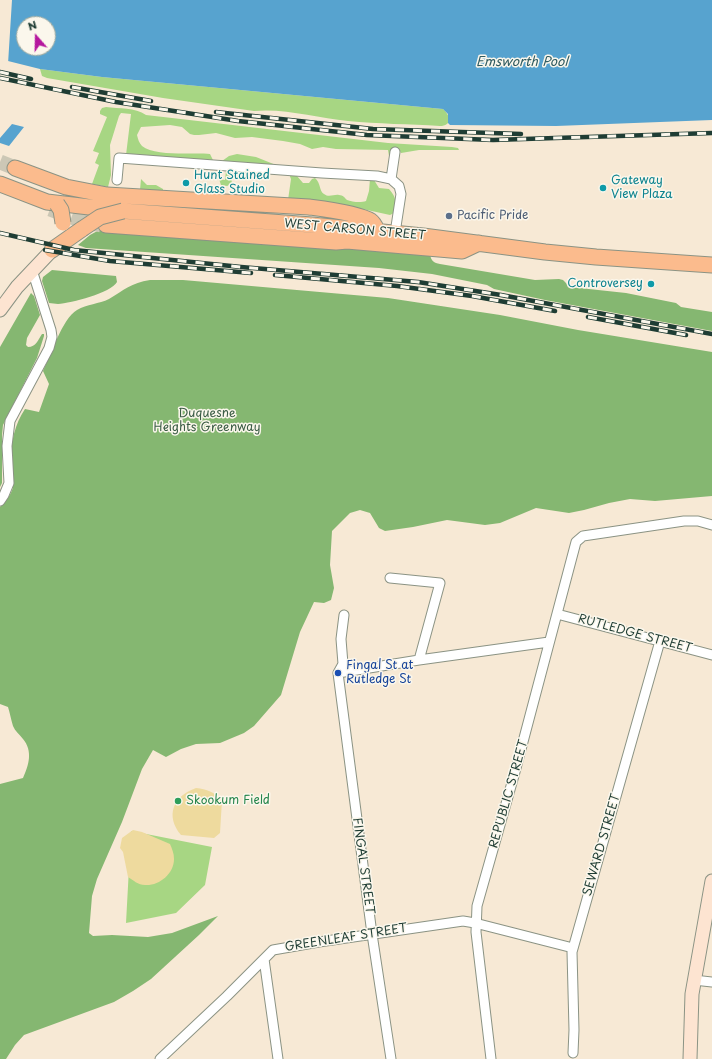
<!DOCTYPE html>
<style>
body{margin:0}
#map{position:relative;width:712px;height:1059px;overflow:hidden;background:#f7e9d5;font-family:"Playpen Sans",sans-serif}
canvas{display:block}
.north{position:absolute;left:16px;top:16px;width:40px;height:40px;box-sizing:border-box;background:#fbf7ec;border:1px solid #a3ada2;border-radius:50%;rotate:340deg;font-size:11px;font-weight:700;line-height:16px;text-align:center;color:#1f3d34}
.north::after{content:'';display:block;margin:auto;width:14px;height:18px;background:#b5179e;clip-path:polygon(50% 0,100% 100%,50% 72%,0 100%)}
</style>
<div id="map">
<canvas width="712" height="1059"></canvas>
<div class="north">N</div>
</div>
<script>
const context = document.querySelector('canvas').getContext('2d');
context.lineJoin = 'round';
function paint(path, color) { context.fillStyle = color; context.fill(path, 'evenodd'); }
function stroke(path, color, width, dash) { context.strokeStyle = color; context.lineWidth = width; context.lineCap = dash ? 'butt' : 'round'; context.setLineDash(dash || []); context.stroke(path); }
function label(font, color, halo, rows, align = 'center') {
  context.font = font + ' "Playpen Sans",sans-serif'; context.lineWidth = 3; context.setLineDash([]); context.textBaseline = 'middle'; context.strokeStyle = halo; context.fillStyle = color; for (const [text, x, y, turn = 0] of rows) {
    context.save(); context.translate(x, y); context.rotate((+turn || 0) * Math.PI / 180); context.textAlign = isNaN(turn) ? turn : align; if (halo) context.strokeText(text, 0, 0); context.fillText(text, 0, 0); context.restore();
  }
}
const green = new Path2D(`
 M40,69L102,77L443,109C451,116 452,126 440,126C409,124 378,124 348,121C317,118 285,108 254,111L163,98L47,78L42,76Z
 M106,107C119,109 135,107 146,115L388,143L452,147L458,148L459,150H419L401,153L399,149L395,147L393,148L389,156L388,150L336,149L323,147L312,149L300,144L283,141L252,137L235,138L216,133L199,135H194L190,134L182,127L170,125L141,127L137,135C138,139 139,143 142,146C155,157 194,152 210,154L213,160L126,155L131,114L121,113L119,116L110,145L111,175L108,187L92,184L99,165L95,163L99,153L93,151L107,117L100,114V111L102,108Z
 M237,154L256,157L276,165L222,161L229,156Z
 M226,171L234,172V176L231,177L232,184L227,186L221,185L219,179L225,180Z
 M289,174L297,176L303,183H309L312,179L315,178C321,183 319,191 324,194C329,198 334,194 339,195C343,195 345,198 347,200C352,202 361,203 366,201L369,191L370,179L374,180L379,188L389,189C397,198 396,202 394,213L390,215L358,208L288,200L291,179Z
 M141,179L147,185H156L163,189V191L140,190Z
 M131,831L212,847L205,885L176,913L126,923Z`);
const forest = new Path2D(`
 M103,228L430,254C431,261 434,263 440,264L535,280L559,279L563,280L570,287L626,293L676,303L681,307L712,312V331L545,300L494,289L487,285L432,274L379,268L86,248L78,245L90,235Z
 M52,270L116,276L117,282C111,293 71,303 58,304C55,304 52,303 49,303L42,281L43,277Z
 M150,280H183L388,298L500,315L578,330L712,352V496L655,501L630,499L609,503L584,510L569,513L536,508L500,523L485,525L447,520L413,527L385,531L379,528L370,513L360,510L350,513L332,531L330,565L334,588L331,600L324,603L314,602L300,632L281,695L254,726L244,733L220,743L196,744L181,749L166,757L153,750L142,769L122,822L97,879L92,896L89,933L93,936L112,935L148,937L172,933L218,916L199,935L151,979L133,991L114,1002L24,1035L15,1045L6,1059H0V784L23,778C29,765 33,751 23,739C19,734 15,731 13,726C11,720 10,713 8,707L0,704V507C20,486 12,484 11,459C11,441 15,424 25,409L39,412L49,384L43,371C51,355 62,319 77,310C87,304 99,304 109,299C124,290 131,283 150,280Z
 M31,293L34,296L40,315L27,338L26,345L28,347C36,347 38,340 42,334H44V336L37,358L3,425L2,435V483L0,487V347Z`);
const sand = new Path2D(`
 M196,788C207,789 214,792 222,800L220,833L214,838L181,835C165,816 173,796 196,788Z
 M133,830L142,832L170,844C172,849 174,853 174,859C174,874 159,886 145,885C138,885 133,880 128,877L123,852L120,848L122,838Z`);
const water = new Path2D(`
 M0,0H712V120L556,126L450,125L448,123V114L443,109L102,77L40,69L0,59ZM24,24H48V48H24Z
 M12,124L24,127L9,146L0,143V138Z`);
const pier = new Path2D(`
 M0,0H12L8,64L0,61Z`);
const primaryTunnel = new Path2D(`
 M0,162L15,168
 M50,209L83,221L101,225`);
const street = new Path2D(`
 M391,179L395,152
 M117,180L119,158L322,173L377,176L391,179L399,186L401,194L395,233
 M0,501L4,495L9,483L7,446L10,421L49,348L52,337L51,330L32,270
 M390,578L440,583L419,660
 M557,614L712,655
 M338,673L372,934L391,1059
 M338,673L419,660L549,642
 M338,673L343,664L341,639L344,615
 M264,959L278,1059
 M694,980L712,982
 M573,1053L574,1030L572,952L660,641
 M160,1059L227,996L273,950L319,942L463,921L475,923L573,948
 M491,1059L476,932L477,906L515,772L576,542L583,536L684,521H698L712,525`);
const secondary = new Path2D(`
 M0,310L17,287L52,250
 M690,1059L692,994L712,881`);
const primary = new Path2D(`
 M15,168L66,187L107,195L309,207C324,209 358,213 371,221C374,223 376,228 378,232
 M0,184L47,202L123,211L312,225L423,236L545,252L596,257L712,265
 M106,225L336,242L347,241L462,251L479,243
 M52,250L82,229`);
const rail = new Path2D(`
 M0,72L31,79
 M0,78L116,102L238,121L367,135L493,140L712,133
 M72,87L151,101
 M216,112L373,129L521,134
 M0,233L74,250L241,267L418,282L501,295L712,334
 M45,250L110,261L251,273
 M275,275L397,286L472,296L555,311
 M588,317L686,335`);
const primaryBridge = new Path2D(`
 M57,204L61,210L63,223
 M82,229L100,217L123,211`);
const markers = [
 [186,183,4,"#0f9aa8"],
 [603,188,4,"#0f9aa8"],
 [449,216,4,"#5c6f8a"],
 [651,284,4,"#0f9aa8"],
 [338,673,4,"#1a4fb4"],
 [178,801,4,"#2e9e5b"]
];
const cultureNames = [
 ["Hunt Stained",194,176],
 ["Glass Studio",194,190],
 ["Gateway",611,181],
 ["View Plaza",611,195],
 ["Controversey",643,284,"right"]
];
const serviceNames = [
 ["Pacific Pride",457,216]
];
const streetNames = [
 ["WEST CARSON STREET",355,230,5],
 ["RUTLEDGE STREET",635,634,15],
 ["REPUBLIC STREET",509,794,-74],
 ["SEWARD STREET",602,845,-74],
 ["FINGAL STREET",363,866,82],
 ["GREENLEAF STREET",346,938,-9]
];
const parkNames = [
 ["Duquesne",207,414],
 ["Heights Greenway",207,428]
];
const transitNames = [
 ["Fingal St at",346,666],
 ["Rutledge St",346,680]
];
const leisureNames = [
 ["Skookum Field",186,801]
];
const waterNames = [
 ["Emsworth Pool",522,62]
];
paint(green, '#a7d683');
paint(forest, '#85b771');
paint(sand, '#eeda9e');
paint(water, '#57a3cf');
paint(pier, '#f7e9d5');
stroke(primaryTunnel, '#ccc7b5', 15, [15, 8]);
stroke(street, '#8b9384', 11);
stroke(secondary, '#8b9384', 15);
stroke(primary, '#8b9384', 17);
stroke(street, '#fff', 9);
stroke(secondary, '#fde4d1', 13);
stroke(primary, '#fbbb8d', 15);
stroke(rail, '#1f3d34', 4.5);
stroke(rail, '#fbf7ec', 3, [9]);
stroke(primaryBridge, '#8b9384', 17, []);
stroke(primaryBridge, '#fbbb8d', 15);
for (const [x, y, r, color] of markers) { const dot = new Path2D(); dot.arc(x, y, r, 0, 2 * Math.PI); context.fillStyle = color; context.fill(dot); stroke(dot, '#fbf7ec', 1.5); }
label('12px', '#0d838f', '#fbf7ec', cultureNames, 'left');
label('12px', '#4e5e75', '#fbf7ec', serviceNames, 'left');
label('12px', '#1f3d34', '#fbf7ec', streetNames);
label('12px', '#3a5c44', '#fbf7ec', parkNames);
label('12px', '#164399', '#fbf7ec', transitNames, 'left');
label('12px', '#27864d', '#fbf7ec', leisureNames, 'left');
label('italic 13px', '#305c62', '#fbf7ec', waterNames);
</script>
